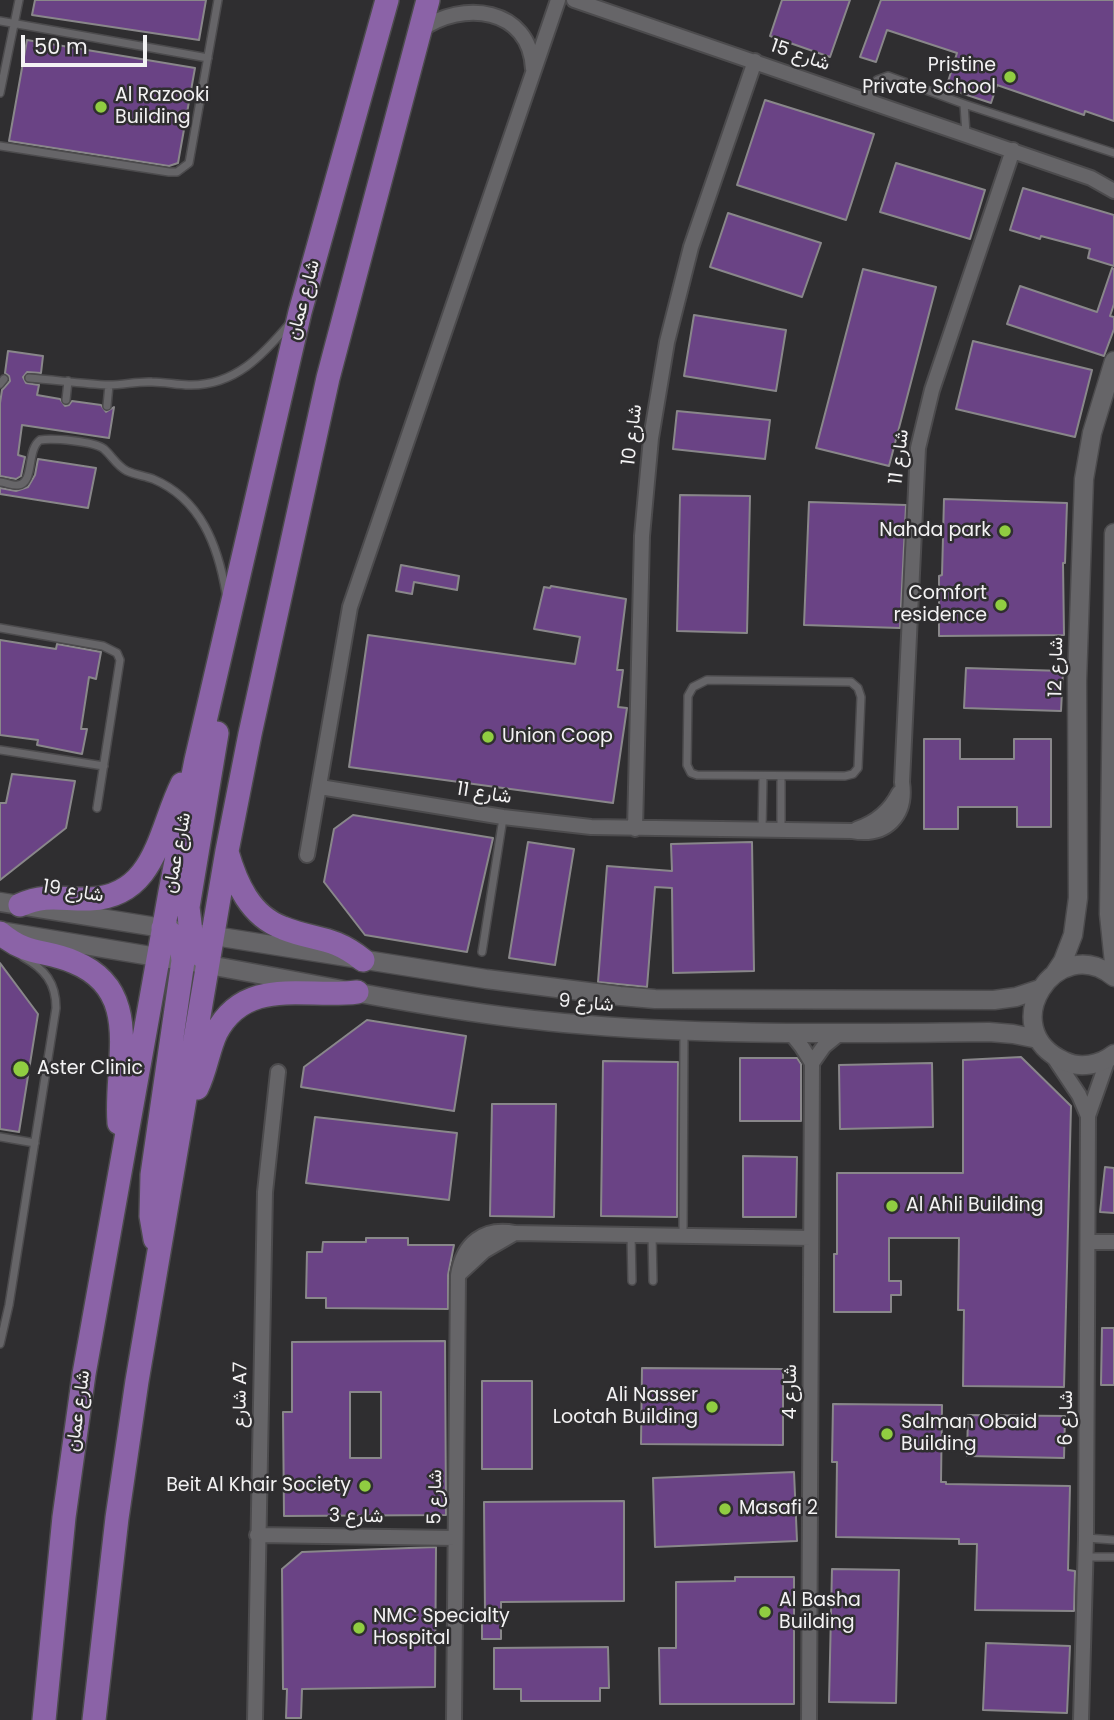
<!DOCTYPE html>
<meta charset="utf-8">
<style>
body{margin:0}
#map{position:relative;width:1114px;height:1720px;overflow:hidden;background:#2f2e30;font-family:Poppins,sans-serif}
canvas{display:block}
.scale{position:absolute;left:21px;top:35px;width:126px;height:32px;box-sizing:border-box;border:4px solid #f3f2f3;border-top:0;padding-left:9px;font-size:21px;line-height:24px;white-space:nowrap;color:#f3f2f3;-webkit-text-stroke:5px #2f2e30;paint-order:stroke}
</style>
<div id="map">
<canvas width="1114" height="1720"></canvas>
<div class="scale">50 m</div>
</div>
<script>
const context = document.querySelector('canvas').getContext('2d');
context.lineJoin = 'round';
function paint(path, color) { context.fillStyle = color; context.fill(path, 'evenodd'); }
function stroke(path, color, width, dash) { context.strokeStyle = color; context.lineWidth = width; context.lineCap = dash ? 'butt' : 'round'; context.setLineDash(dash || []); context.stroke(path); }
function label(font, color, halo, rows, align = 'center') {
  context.font = font + ' Poppins,Vazirmatn,sans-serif'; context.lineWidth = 5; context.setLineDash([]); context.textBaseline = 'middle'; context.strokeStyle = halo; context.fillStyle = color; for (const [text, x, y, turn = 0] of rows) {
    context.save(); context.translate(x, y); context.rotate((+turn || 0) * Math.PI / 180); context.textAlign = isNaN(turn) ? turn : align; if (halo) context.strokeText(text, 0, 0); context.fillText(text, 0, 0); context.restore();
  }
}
const building = new Path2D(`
 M35,0H206L199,40L32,15Z
 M782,0H850L830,57L770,36Z
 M881,0H1114V121L1085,111L1084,115L997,85L991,103L946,88L957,53L887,30L876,62L860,57Z
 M27,40L195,68L178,163L169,166L9,141Z
 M765,100L874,134L846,220L737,185Z
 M896,163L985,190L970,239L880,212Z
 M1023,188L1114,215V266L1088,258L1090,249L1041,236L1040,239L1010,230Z
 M728,213L821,243L802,297L710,267Z
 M1112,268L1114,269V304L1110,316L1114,317V329L1104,356L1007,324L1020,286L1097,312Z
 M863,269L936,287L889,466L816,448Z
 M694,315L786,330L776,391L684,376Z
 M973,341L1092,370L1075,437L956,409Z
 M8,351L43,356L41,373L27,372L23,377L26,383L39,385L37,395L60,399L65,406L69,405L72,401L101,405L106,412L114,407L109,438L22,425L18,455L25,457L21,476L16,479L0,476V403L2,390L10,381L9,376L5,373Z
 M677,411L770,420L765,459L673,449Z
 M38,459L96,468L88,508L0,494V488L16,491L28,487L35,475Z
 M680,495L750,496L747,633L677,631Z
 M944,499L1067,503L1065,563H1063L1064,635L939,636V576L942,575Z
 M809,502L906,505L900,628L804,625Z
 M401,565L459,576L457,590L414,582L412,594L396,591Z
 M551,586L626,599L617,670H623L618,707L627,708L613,803L349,767L368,635L575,664L580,637L534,629L544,587L550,588Z
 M0,640L56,649L57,644L101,652L96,679L89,677L81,729H87L82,754L37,745L38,740L0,735Z
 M966,668L1063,671L1061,711L964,708Z
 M924,739H960V759H1014V739H1051V827H1017V807H958V829H924Z
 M12,774L75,781L66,828L0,880V803H6Z
 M353,815L493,838L467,952L365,935L324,882L334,829Z
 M528,842L574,849L555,965L509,958Z
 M752,842L754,971L673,973L672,888L655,887L647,987L598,982L607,866L672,871L671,844Z
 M0,963L38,1014L19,1132L0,1129Z
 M367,1020L466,1036L454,1111L301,1087L304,1067Z
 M1021,1057L1071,1106L1064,1387L963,1386L964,1310H958L959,1238H889V1281H901V1295H891V1312H834V1254H837V1173H963V1060Z
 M740,1058H797L801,1064V1121H740Z
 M603,1061L678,1062L677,1217L601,1216Z
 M932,1063L933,1127L840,1129L839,1065Z
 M492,1104H556L554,1217L490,1216Z
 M315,1117L457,1133L449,1200L306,1183Z
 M743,1156L797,1157L796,1217H743Z
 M1105,1167L1114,1168V1213L1100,1212Z
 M366,1238H408V1245H454L448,1275V1309L326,1308V1298H306L307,1252H322L323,1242H366Z
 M1102,1328H1114V1385H1101Z
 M445,1341L446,1515L284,1516L283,1412H292V1342ZM350,1392H381V1458H350Z
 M642,1368L783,1369V1445L641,1444Z
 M482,1381H532V1469H482Z
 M833,1404L942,1405L941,1482H946V1484L1070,1486L1068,1570L1075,1571L1074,1611L975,1610L977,1544H959V1539L836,1537L837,1462H832Z
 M968,1415L1065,1416L1064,1458L967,1456Z
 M794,1472L797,1541L655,1547L653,1478Z
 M624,1501V1601L501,1602V1639H482V1614H485L484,1502Z
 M436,1547L435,1687L302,1689L301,1718H286L287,1689H283L282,1569L302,1552Z
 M832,1569L899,1570L896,1703L829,1702Z
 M735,1577H794V1704H660L659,1648H676V1582L735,1581Z
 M986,1643L1070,1646L1067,1713L983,1710Z
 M608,1647L609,1688H600V1701H521V1689H494V1648Z`);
const service = new Path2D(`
 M0,21L208,58
 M0,93L19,0
 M867,100L877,80L888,76L964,104L1114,153
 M964,104L966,134
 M0,146L169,172H177L189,163L218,0
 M29,378C56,380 83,384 109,385C124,385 138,381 152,382C165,382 177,385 189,385C235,386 263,355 290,323
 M0,384L4,379
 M66,400L68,381
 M107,406L109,385
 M0,482C5,482 13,486 18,485C35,483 26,450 40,440C52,438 94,441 104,449C112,456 117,466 127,471C136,475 145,476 153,479C201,499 218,546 226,593
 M0,628L103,646L117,653L120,660L97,808
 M707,680L851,682L858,688L861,697L858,768L853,774L845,776L697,775L691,773L687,765L688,696L693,687Z
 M0,750L104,766
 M781,776V830
 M762,831L763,776
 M482,952L503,818
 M0,1137L35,1143
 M631,1235L632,1281
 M652,1236L653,1281
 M683,1236L684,1032
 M0,1344L9,1305L56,1008C56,983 45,969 23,957
 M1086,1538L1114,1540
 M1086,1557H1114`);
const minor = new Path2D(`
 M574,0L1091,178L1114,191
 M421,30C462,0 530,7 533,69
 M320,787L503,817L591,827L852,831C886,837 907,816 902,782L918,448L932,390L1013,150
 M635,829L642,536L651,438L667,342L691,247L755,61
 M857,829C875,823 890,811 899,793
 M307,855L350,607L558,0
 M790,1032L802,1047L812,1063L809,1720
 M1053,1056L1079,1095L1088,1116
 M812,1063L824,1046L840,1033
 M1088,1242H1114
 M458,1275L484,1251L515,1233
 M257,1535L455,1538
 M255,1720L265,1192L278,1072
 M454,1720L458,1275C463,1243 484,1227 515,1233L811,1238
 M1081,1720L1086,1538L1088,1116L1108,1059`);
const tertiary = new Path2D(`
 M1114,533L1109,914L1114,963
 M0,902L175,930
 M0,931L169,959
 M202,934L486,979L620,996L655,999L994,1000L1016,997L1040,989
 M197,963C319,984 440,1012 564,1023C705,1036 847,1033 989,1032L1013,1034L1038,1039
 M1055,973L1063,961L1073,935L1078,898L1077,681L1084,479L1092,433L1114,361
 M1114,977C1057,930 993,1029 1064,1061C1080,1069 1100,1065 1114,1054`);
const primary = new Path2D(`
 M227,852C236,883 250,916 283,928C315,941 332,935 363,960
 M20,905C47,893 63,900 90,899C156,896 159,830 182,784
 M0,933C29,957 44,949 74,962C145,991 114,1064 119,1123
 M202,956L191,932L188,907L217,733
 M197,1088C206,1070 208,1050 216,1033C246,975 307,999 357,992
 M155,1239L151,1216L152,1175L183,961C182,945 177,936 163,928
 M44,1720L64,1517L84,1374L170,892L196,760L300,312L387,0
 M94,1720L117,1518L137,1381L227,851L250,734L328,378L428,0`);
const markers = [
 [1010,77,7,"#90cd41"],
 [101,107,7,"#90cd41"],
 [1005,531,7,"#90cd41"],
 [1001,605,7,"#90cd41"],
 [488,737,7,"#90cd41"],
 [21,1069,9,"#90cd41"],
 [892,1206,7,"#90cd41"],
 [712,1407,7,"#90cd41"],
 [887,1434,7,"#90cd41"],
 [365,1486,7,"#90cd41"],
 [725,1509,7,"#90cd41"],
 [765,1612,7,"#90cd41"],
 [359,1628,7,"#90cd41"]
];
const streetNames = [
 ["شارع 15",800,56,19],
 ["شارع عمان",304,300,-75],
 ["شارع 10",633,435,-83],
 ["شارع 11",900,457,-83],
 ["شارع 12",1057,667,-89],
 ["شارع 11",484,794,9],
 ["شارع عمان",178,853,-79],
 ["شارع 19",73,892,9],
 ["شارع 9",586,1004,5],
 ["شارع 4",791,1392,-90],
 ["شارع A7",241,1395,-89],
 ["شارع عمان",79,1411,-82],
 ["شارع 6",1067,1418,-90],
 ["شارع 5",436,1497,-89],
 ["شارع 3",356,1517,1]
];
const poiNames = [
 ["Pristine",996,66,"right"],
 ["Private School",996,88,"right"],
 ["Al Razooki",115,96],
 ["Building",115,118],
 ["Nahda park",991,531,"right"],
 ["Comfort",987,594,"right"],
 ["residence",987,616,"right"],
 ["Union Coop",502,737],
 ["Aster Clinic",37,1069],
 ["Al Ahli Building",906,1206],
 ["Ali Nasser",698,1396,"right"],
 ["Lootah Building",698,1418,"right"],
 ["Salman Obaid",901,1423],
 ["Building",901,1445],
 ["Beit Al Khair Society",351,1486,"right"],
 ["Masafi 2",739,1509],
 ["Al Basha",779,1601],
 ["Building",779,1623],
 ["NMC Specialty",373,1617],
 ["Hospital",373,1639]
];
paint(building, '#6a4385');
stroke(building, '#89878a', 2);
stroke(service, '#4c4b4d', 10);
stroke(minor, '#4c4b4d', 18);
stroke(tertiary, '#4c4b4d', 21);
stroke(primary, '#4c4b4d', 26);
stroke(service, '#666568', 7);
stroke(minor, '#666568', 14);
stroke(tertiary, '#666568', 18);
stroke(primary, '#8b63a7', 23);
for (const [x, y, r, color] of markers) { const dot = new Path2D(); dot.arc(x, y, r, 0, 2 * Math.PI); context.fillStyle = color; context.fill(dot); stroke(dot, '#2f2e30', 2.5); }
label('19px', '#f3f2f3', '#2f2e30', streetNames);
label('19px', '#f3f2f3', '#2f2e30', poiNames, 'left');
</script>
